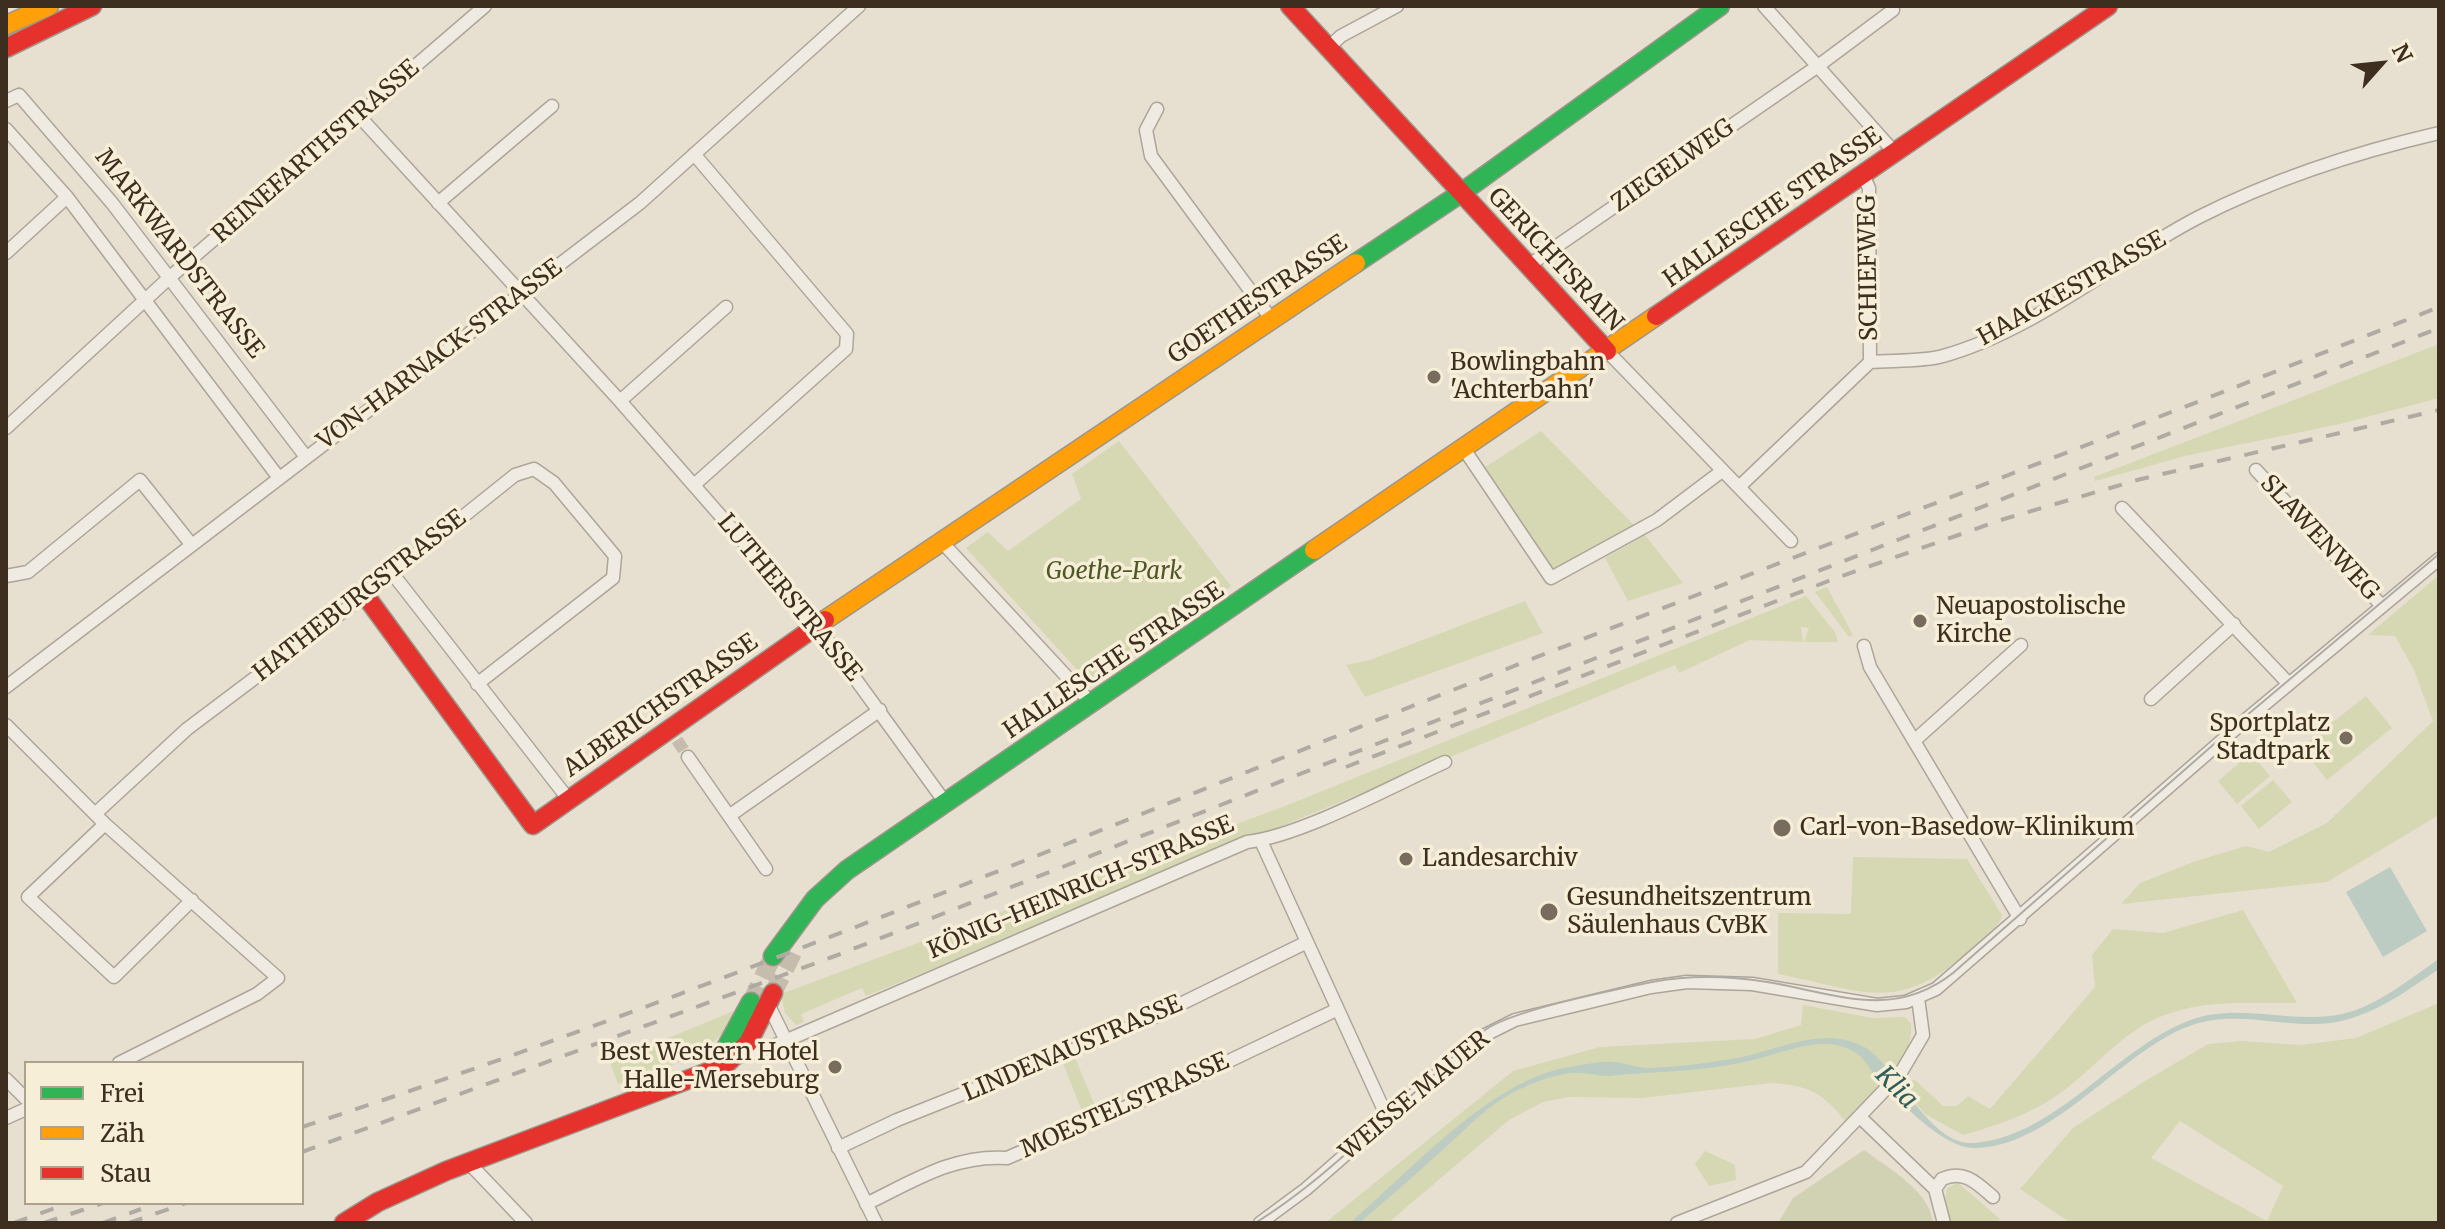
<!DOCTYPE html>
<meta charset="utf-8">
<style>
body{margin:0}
#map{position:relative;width:2445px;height:1229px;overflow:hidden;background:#e7e0d1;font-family:Merriweather,serif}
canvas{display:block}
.frame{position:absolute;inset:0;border:8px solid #3d2e20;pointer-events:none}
.legend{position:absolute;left:24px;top:1061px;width:280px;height:144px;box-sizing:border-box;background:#f7eed8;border:2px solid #ada18e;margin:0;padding:10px 14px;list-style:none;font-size:24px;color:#3d2e20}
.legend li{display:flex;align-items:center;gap:16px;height:40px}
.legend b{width:40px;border:2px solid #ada18e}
.north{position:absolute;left:2341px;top:24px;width:80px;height:80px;-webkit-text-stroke:6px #f7eed8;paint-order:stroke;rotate:63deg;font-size:22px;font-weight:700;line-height:32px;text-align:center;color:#3d2e20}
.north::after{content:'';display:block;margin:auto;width:28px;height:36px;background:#3d2e20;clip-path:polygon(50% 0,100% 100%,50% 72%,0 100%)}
</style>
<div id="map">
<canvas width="2445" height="1229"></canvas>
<div class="frame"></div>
<ul class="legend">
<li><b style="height:10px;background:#30b455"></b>Frei</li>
<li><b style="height:10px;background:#ff9f0a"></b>Zäh</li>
<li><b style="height:10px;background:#e5322d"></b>Stau</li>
</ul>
<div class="north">N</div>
</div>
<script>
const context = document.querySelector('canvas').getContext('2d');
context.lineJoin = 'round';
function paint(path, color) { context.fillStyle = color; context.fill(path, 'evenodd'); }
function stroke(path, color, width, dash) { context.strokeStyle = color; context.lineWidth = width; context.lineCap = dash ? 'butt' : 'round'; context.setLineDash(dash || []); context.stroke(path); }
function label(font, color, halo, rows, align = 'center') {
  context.font = font + ' Merriweather,serif'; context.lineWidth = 7; context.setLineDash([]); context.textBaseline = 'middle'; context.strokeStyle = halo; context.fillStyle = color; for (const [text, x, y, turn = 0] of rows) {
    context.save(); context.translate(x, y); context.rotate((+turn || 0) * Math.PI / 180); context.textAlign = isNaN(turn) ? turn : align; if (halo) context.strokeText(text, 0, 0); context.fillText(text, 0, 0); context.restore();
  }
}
const green = new Path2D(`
 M2439,344V398L2340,424L2189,455L2095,481L2094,477Z
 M1541,431L1639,530L1551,578L1479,471Z
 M1119,441L1231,586L1090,684L966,548L988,532L1008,551L1081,499L1072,474Z
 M1645,535L1683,583L1628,601L1605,558Z
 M2439,575V815L2327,882L2121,904L2140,883L2196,861L2246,846L2269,852L2327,823L2433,721L2414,670L2395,636L2368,635Z
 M1827,587L1853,635L1849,637L1815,592Z
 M1806,596L1835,632L1838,642H1804L1809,628L1801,627L1803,642L1750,640L1679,673L1675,665L866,996L862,988L801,1014L804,1022L796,1025L785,1013L781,994L1285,806Z
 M1525,601L1543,633L1365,697L1346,665L1370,660Z
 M2366,696L2392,728L2327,780L2301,747Z
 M2251,753L2270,776L2237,804L2218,781Z
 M2273,780L2292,802L2259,829L2241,806Z
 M1853,857L1967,859L2002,915L2000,921C1991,935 1976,945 1964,955C1896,1015 1857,989 1778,974V913L1851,914Z
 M2243,910L2297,1003C2250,1004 2201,998 2157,1018C2119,1035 2093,1070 2059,1094C2030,1114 1997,1126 1963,1135L1925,1114L1904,1090L1914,1079L1943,1106H1957L1968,1096L1990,1109L2095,987L2092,955L2113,929L2163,933Z
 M2439,1003V1223H2071L2020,1189L2073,1128L2145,1081L2208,1044L2241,1041L2301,1045L2356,1038ZM2180,1121L2283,1186L2267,1221L2151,1158Z
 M1803,1005L1873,1018L1905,1017L1911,1024C1915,1061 1870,1098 1848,1125C1825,1094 1810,1085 1771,1083L1642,1098L1569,1097L1543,1102L1509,1120L1388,1223H1325L1513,1071L1600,1047L1755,1039L1801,1025Z
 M741,1008C720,1053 662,1070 618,1084L610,1062Z
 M1073,1053L1100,1118L1087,1124L1061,1058Z
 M1705,1151L1735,1165L1736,1180L1709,1186L1695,1164Z
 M1958,1183L2000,1219L1997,1223H1952L1945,1202L1947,1188Z`);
const cemetery = new Path2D(`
 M1864,1150C1887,1167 1931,1192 1933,1223H1778L1793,1198Z`);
const water = new Path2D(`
 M2390,867L2427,931L2383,957L2346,892Z
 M2439,959V969C2402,994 2364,1023 2317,1024C2271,1025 2229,1009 2184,1028C2116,1057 2048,1150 1972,1148C1942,1146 1901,1103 1879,1081C1869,1070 1866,1057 1851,1050C1820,1035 1786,1052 1756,1059C1708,1072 1657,1071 1609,1076C1599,1076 1589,1073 1579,1073C1558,1072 1532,1083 1514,1092C1488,1105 1468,1127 1447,1146C1418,1172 1389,1198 1359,1223H1350C1409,1172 1493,1078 1570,1067C1583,1065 1601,1061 1614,1062C1626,1063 1637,1068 1650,1068C1679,1067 1708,1063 1737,1058C1777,1051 1823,1024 1864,1047C1896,1064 1929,1146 1973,1143C2054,1138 2114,1050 2188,1021C2238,1001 2291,1025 2342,1014C2378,1006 2409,979 2439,959Z`);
const streetTunnel = new Path2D(`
 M677,740L688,757`);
const secondaryTunnel = new Path2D(`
 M773,993L796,947
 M751,1002L773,956`);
const street = new Path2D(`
 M1764,6L1895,153
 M1328,48L1341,36L1397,6
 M6,101L19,95L112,203L306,457
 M1157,109L1146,130L1151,156L1272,320
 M359,116L620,401L817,626L947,805
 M6,129L67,197L279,478
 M694,154L847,334L846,349L694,485
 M1863,175L1869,188L1870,362
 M438,203L552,106
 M6,253L67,197
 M1528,266L1818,66L1893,10
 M1607,351L1791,541
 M620,401L726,307
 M6,428L169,278L485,6
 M1464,449L1551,578L1657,520L1722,471
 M2256,470L2382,606
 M1739,487L1870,362C1893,360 1921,362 1943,356C2036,330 2114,261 2199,217C2274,179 2357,152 2439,133
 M2122,508L2289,684
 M940,540L1093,705
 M392,573L569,800
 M6,576L28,572L140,480L191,544
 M1864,646L1870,667L2020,919
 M6,687L640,203L859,6
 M2151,699L2234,624
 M6,725L105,824L278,978L257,994L119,1063
 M1914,741L2021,645
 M688,757L766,869
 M96,813L187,729L365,595L515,475L534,469L554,483L615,556L613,578L477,684
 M729,816L880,710
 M105,824L28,897L114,977L192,900
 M1261,841L1388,1119
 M768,1004L876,1223
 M736,1058L764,1050L1247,842C1301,836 1392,786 1445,762
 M6,1079L26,1099
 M6,1118L26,1109
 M1861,1118L1935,1189L1944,1223
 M838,1148L897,1120L1148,1020L1305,943
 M468,1162L526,1223
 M1935,1189L1942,1179C1964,1169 1977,1183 1993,1197
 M866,1204C912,1182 954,1154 1007,1158L1189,1080L1336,1010
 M1260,1223L1306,1189L1479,1038L1515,1020L1651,987L1687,982L1752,984L1877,1005L1906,1002L1936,989L2248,718L2439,559
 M1677,1223L1806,1172L1900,1074L1923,1035L1918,998`);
const fast = new Path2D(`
 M1356,263L1461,193L1720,6
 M773,956L815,899L847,870L1314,550
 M720,1059L751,1002`);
const slow = new Path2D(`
 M6,25L49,6
 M1314,550L1656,316
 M825,620L1356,263`);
const jam = new Path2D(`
 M1290,6L1607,351
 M6,48L92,6
 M1656,316L2108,6
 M365,595L533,825L825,620
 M344,1223L378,1202L446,1171L724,1066L748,1043L773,993`);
const tram = new Path2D(`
 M1255,1223C1314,1187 1372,1130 1424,1084C1444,1066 1465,1043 1488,1028C1519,1009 1613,990 1652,982C1689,975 1730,976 1767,982C1835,993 1892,1021 1953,973L2246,716L2439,554`);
const rail = new Path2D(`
 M1346,767L1839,577L2004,519L2141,479L2439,410
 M302,1127C682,1003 1049,850 1420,703C1759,569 2100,442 2439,307
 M302,1152L835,956L2439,328
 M14,1223L55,1208
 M44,1223L103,1203
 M103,1223L141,1209
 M129,1223L186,1203`);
const markers = [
 [1434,377,8,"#786c5e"],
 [1920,621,8,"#786c5e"],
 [2346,738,8,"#786c5e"],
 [1782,828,10,"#786c5e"],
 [1406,859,8,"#786c5e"],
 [1549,912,10,"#786c5e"],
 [835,1067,8,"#786c5e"]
];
const streetNames = [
 ["REINEFARTHSTRASSE",316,152,-41],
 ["ZIEGELWEG",1673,166,-35],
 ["HALLESCHE STRASSE",1773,208,-35],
 ["MARKWARDSTRASSE",179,254,52],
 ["GERICHTSRAIN",1555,260,47],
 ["SCHIEFWEG",1869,268,-91],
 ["HAACKESTRASSE",2072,289,-29],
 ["GOETHESTRASSE",1258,300,-34],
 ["VON-HARNACK-STRASSE",440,355,-37],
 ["SLAWENWEG",2319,538,47],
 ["HATHEBURGSTRASSE",360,596,-38],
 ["LUTHERSTRASSE",789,598,50],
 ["HALLESCHE STRASSE",1114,661,-34],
 ["ALBERICHSTRASSE",661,706,-35],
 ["KÖNIG-HEINRICH-STRASSE",1081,888,-23],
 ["LINDENAUSTRASSE",1073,1049,-23],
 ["WEISSE MAUER",1415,1096,-40],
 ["MOESTELSTRASSE",1125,1106,-24]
];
const poiNames = [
 ["Bowlingbahn",1450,363],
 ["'Achterbahn'",1450,391],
 ["Neuapostolische",1936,607],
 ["Kirche",1936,635],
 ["Sportplatz",2330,724,"right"],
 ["Stadtpark",2330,752,"right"],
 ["Carl-von-Basedow-Klinikum",1800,828],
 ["Landesarchiv",1422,859],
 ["Gesundheitszentrum",1567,898],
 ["Säulenhaus CvBK",1567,926],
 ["Best Western Hotel",819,1053,"right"],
 ["Halle-Merseburg",819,1081,"right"]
];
const parkNames = [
 ["Goethe-Park",1114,572]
];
const waterNames = [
 ["Klia",1896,1088,46]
];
paint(green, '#d6d7b3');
paint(cemetery, '#d1d1b3');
paint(water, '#bcccc2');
stroke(streetTunnel, '#c5bcae', 12, [12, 6]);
stroke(secondaryTunnel, '#c5bcae', 18, [18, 9]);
stroke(street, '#ada599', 15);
stroke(fast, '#9c958a', 21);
stroke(slow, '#9c958a', 21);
stroke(jam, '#9c958a', 21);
stroke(street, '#efebe3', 12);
stroke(fast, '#30b455', 18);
stroke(slow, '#ff9f0a', 18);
stroke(jam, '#e5322d', 18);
stroke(tram, '#afaaa2', 2);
stroke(rail, '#afaaa2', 4, [14, 14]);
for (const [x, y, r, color] of markers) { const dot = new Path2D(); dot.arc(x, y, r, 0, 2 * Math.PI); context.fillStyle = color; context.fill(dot); stroke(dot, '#f7eed8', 3); }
label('24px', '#3d2e20', '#f7eed8', streetNames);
label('24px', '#3d2e20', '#f7eed8', poiNames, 'left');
label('italic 24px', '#4d5a26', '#f7eed8', parkNames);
label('italic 26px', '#2f5d5a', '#f7eed8', waterNames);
</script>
